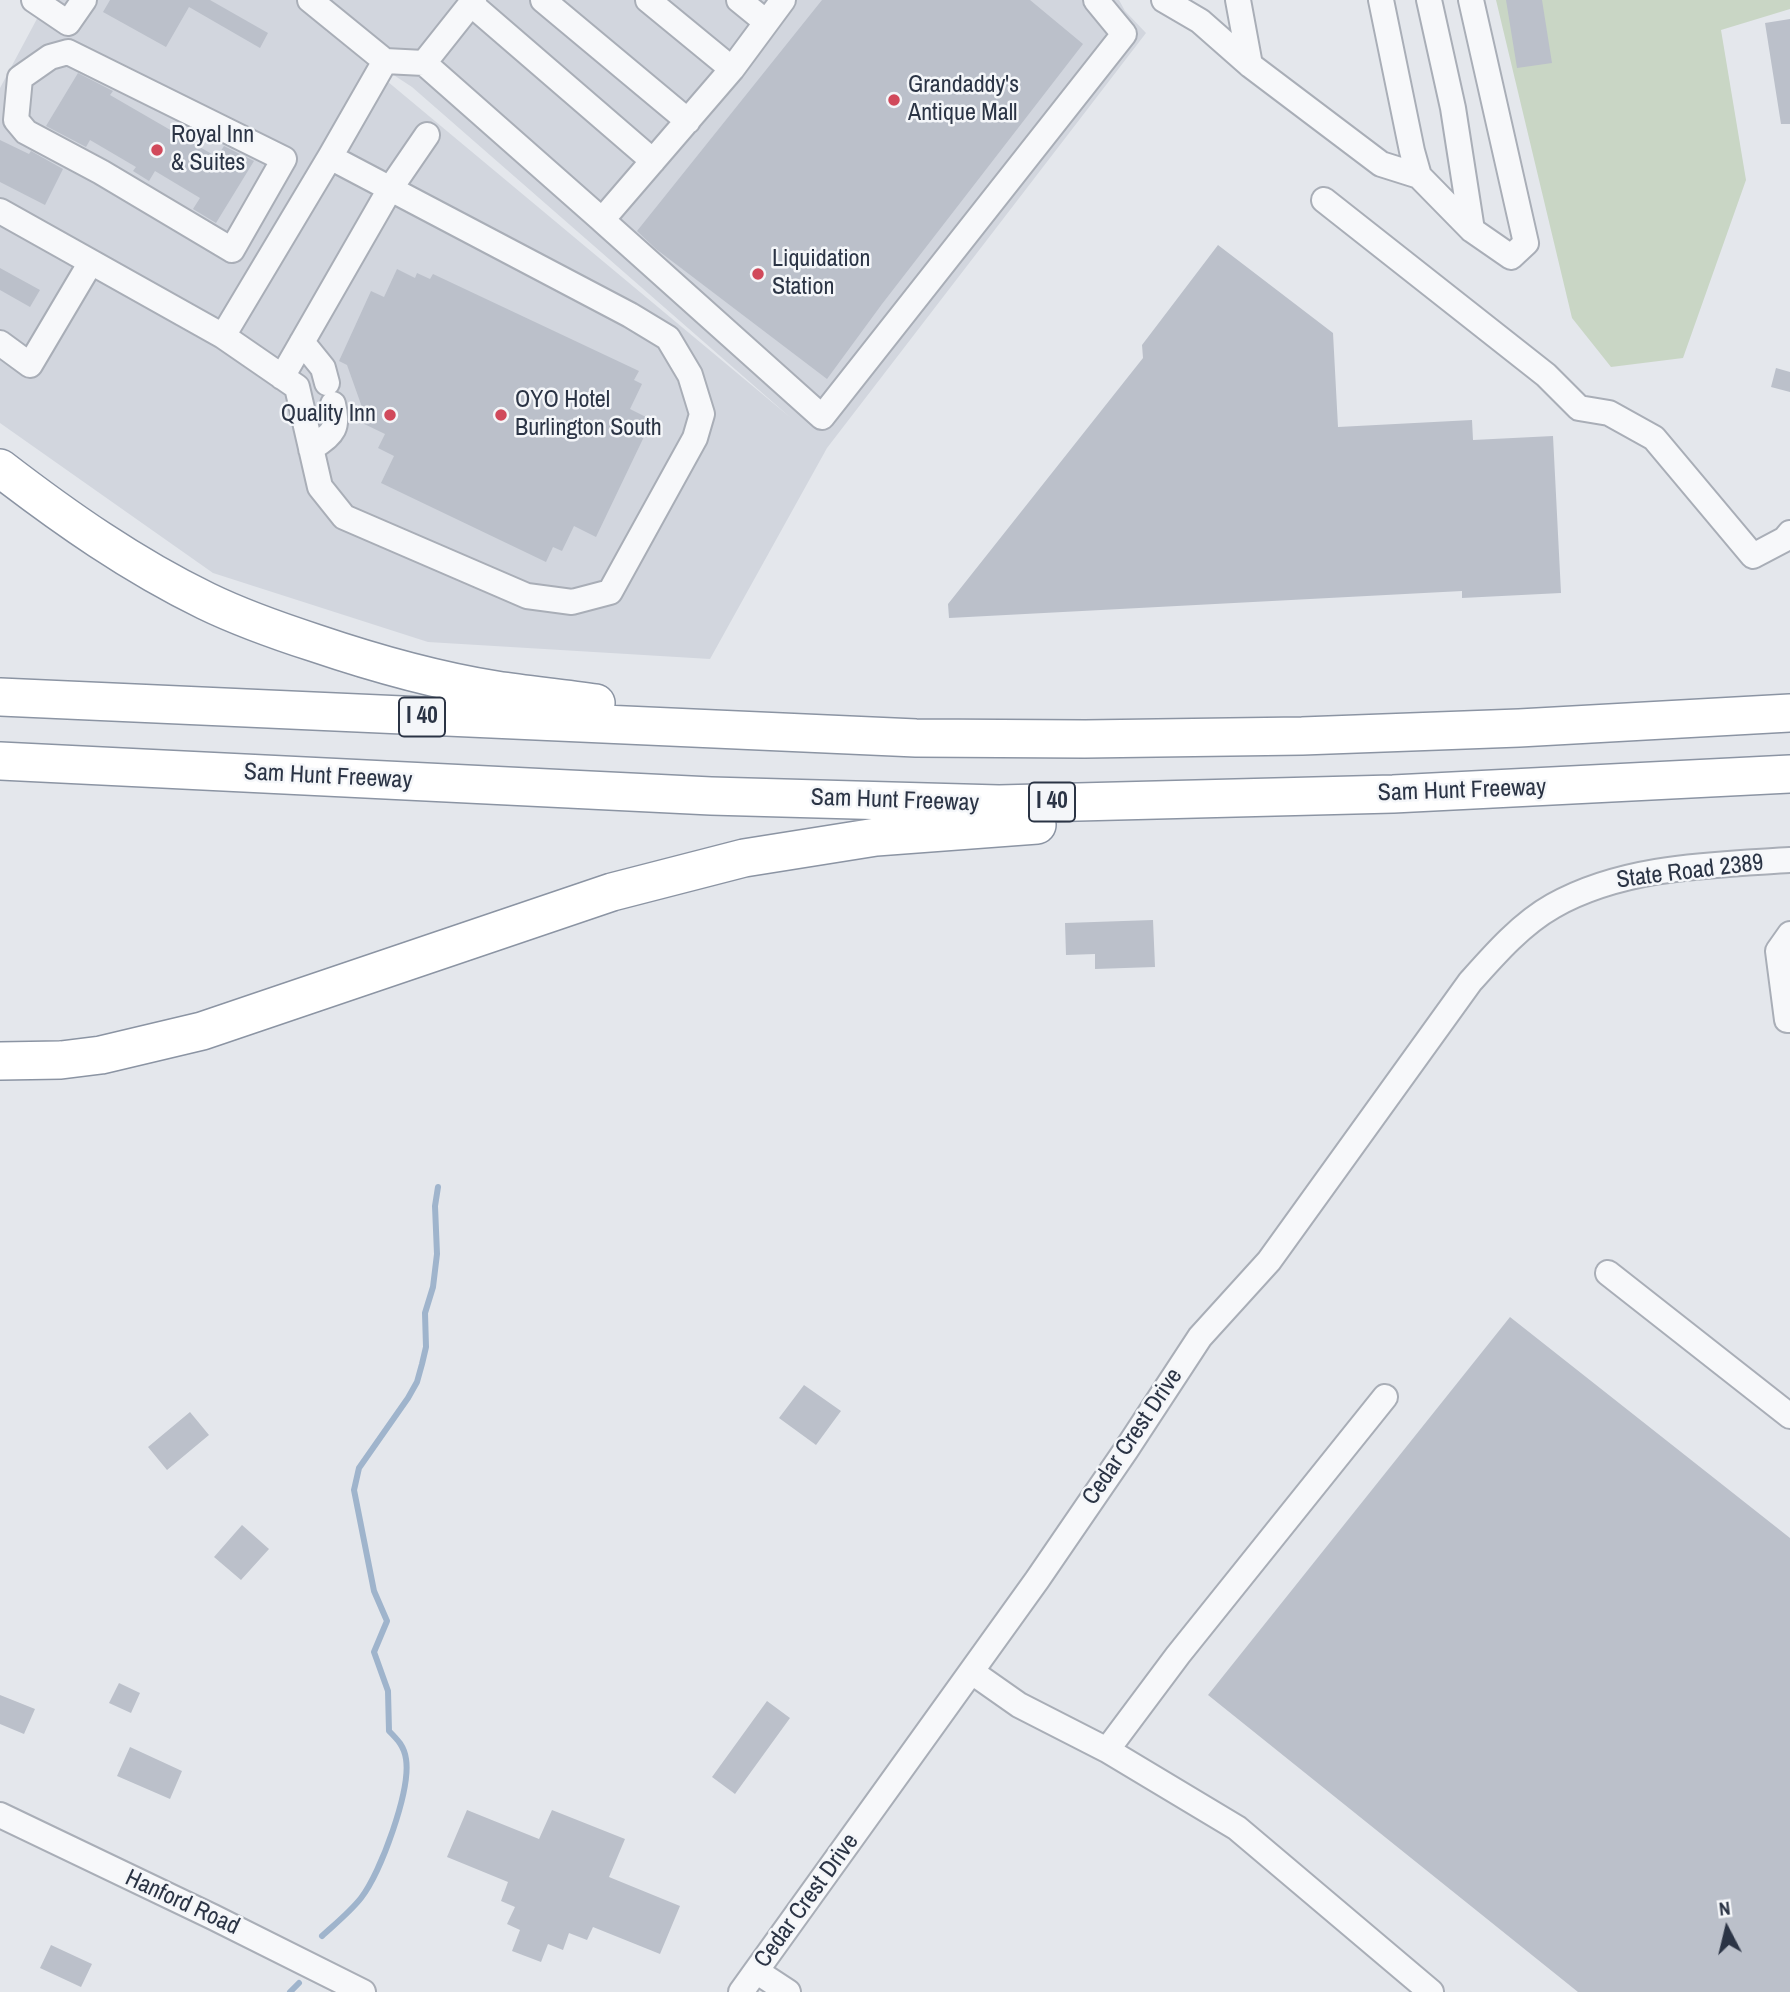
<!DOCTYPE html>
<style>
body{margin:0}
#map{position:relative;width:1790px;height:1992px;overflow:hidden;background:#e4e7ec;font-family:"Archivo Narrow",sans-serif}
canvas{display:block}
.north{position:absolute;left:1692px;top:1894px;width:70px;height:70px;-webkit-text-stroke:5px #f4f6f9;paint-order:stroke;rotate:353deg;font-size:19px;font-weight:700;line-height:28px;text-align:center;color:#2b3445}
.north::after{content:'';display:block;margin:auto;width:24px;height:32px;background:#2b3445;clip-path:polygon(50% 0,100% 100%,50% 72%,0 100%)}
</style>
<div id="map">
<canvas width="1790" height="1992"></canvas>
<div class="north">N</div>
</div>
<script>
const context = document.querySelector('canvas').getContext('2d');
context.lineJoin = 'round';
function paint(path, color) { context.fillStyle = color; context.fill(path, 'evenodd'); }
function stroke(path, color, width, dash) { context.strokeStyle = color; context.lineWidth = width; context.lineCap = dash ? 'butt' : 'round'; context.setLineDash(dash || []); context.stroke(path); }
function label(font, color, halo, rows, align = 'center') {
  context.font = font + ' "Archivo Narrow",sans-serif'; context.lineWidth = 5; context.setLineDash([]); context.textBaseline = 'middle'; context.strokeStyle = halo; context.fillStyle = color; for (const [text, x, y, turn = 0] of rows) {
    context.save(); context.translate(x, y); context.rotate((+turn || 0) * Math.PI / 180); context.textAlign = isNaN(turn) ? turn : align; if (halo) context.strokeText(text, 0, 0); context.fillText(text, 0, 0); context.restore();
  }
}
const built = new Path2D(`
 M47,0H1119L1125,11L1146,33L827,448L710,659L428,642L213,573L0,423V88ZM326,31L412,87L791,418L327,31Z`);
const green = new Path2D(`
 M1496,0H1790V9L1721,30L1746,180L1683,358L1611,367L1572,318Z`);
const stream = new Path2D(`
 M322,1936C335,1924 350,1912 361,1898C381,1872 411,1790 406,1759C404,1746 398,1740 389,1731L388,1691L374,1652L387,1621L374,1591L354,1490L359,1468L408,1398L417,1382L422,1364L426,1347L425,1313L433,1287L437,1254L435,1206L438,1187
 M290,1992L299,1983`);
const building = new Path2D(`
 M110,0H210L268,33L260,48L189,7L166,47L103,12Z
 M822,0H1030L1083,44L882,304L827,379L656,249L637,231Z
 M1506,0H1542L1552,63L1517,68Z
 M1790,19V124H1781L1765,23Z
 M78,73L113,91L110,95L217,157L224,146L254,161L216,223L193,209L200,198L155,171L149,181L133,171L136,167L90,140L86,147L46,126Z
 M0,140L29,154L31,151L63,169L45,205L0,182Z
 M1218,245L1333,333L1338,427L1472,420L1473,440L1553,436L1561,593L1462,598V591L949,618L948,604L1143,358L1142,345Z
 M0,268L40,290L30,307L0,290Z
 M397,269L415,278L417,273L430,279L433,274L639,371L634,380L642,384L630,409L652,420L596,537L574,526L562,551L553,547L546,562L381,483L394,456L378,448L385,434L358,421L363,410L347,365L339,361L371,291L384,297Z
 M1776,368L1790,372V392L1771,387Z
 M1153,920L1155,967L1095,969V954L1066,955L1065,923Z
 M1510,1317L1790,1538V1992H1578L1208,1695Z
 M804,1385L841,1411L816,1445L779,1418Z
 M190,1412L209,1435L167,1470L148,1447Z
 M242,1525L269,1549L241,1580L214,1557Z
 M119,1683L140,1693L131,1713L109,1703Z
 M0,1695L35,1709L24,1734L0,1724Z
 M767,1701L790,1718L735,1794L712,1777Z
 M130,1747L182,1771L170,1799L117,1776Z
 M467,1810L539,1839L552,1810L625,1839L609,1877L680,1906L660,1954L593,1927L587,1940L569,1933L563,1950L548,1944L541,1962L512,1951L520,1930L507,1924L515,1907L501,1901L508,1882L447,1857Z
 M51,1945L92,1964L81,1987L40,1968Z`);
const minor = new Path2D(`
 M34,0L68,23L84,0
 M543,0L688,121
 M648,0L732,69
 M739,0L766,22
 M783,0L732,69L602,220L822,417L1124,34L1096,0
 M1164,0L1200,21L1250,65L1381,164L1419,176L1472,230L1511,257L1526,243L1471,0
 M1238,0L1250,65
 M1381,0L1412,151L1419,176
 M1429,0L1453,108L1472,230
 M471,4L653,161
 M68,52L284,159L232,250L101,172L26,132L16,120L20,78L50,57Z
 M385,61L424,63L602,220
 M424,63L474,0
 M1324,200L1546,375L1579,408L1609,413L1654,438L1753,556L1785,539L1790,533
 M0,211L223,336L297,387L320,487L344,517L527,596L572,602L610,592L695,438L702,414L690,375L668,338L630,315L330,157L385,61L310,0
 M223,336L330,157
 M302,342L323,368L327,383
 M0,343L30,365L91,262
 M282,377L390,189L427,135
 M311,449C331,434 340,431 333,404
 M1790,934L1778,951L1787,1020H1790
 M1608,1273L1790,1416
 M972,1672L1019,1705L1107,1750L1237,1828L1431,1992
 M1107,1750L1178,1655L1385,1397
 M0,1815L213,1917L363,1992
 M756,1971L788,1992
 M741,1992L1037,1580L1126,1450L1200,1337L1269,1261L1470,982C1494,955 1521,924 1553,906C1624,866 1711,865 1790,860`);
const highway = new Path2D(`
 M0,468C65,518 132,565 206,601C241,618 278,631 315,643C374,663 434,680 496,690C529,695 563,698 596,703
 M0,697L916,738L1085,739L1302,736L1519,728L1790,713
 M0,761L711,796L999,804L1393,794L1790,774
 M0,1061L61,1060L101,1055L202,1031L612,892L744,858L876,837L1037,825`);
const markers = [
 [894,100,7,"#d1495b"],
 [157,150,7,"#d1495b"],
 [758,274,7,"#d1495b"],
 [390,415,7,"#d1495b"],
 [501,415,7,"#d1495b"]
];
const shields = [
 [422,717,46],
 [1052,802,46]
];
const shieldNames = [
 ["I 40",422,717],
 ["I 40",1052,802]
];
const poiNames = [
 ["Grandaddy's",908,86],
 ["Antique Mall",908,114],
 ["Royal Inn",171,136],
 ["& Suites",171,164],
 ["Liquidation",772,260],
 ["Station",772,288],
 ["OYO Hotel",515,401],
 ["Burlington South",515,429],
 ["Quality Inn",376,415,"right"]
];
const streetNames = [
 ["Sam Hunt Freeway",328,777,3],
 ["Sam Hunt Freeway",1462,791,-2],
 ["Sam Hunt Freeway",895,801,2],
 ["State Road 2389",1690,872,-7],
 ["Cedar Crest Drive",1133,1437,-56],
 ["Cedar Crest Drive",807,1901,-54],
 ["Hanford Road",182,1903,25]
];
paint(built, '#d2d6de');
paint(green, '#c9d6c5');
stroke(stream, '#9fb4cc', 6);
paint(building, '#bbc0ca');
stroke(minor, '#a9aeb7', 28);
stroke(highway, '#8b94a3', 40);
stroke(minor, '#f7f8fa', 24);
stroke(highway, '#fff', 37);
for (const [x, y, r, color] of markers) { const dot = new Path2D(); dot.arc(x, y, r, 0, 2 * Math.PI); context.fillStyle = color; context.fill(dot); stroke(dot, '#f4f6f9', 2.5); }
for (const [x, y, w] of shields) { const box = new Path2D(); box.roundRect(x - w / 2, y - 19.5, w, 39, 5); context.fillStyle = '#f4f6f9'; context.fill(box); stroke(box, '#2b3445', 2); }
label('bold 23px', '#2b3445', null, shieldNames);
label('24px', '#2b3445', '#f4f6f9', poiNames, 'left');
label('24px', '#2b3445', '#f4f6f9', streetNames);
</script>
